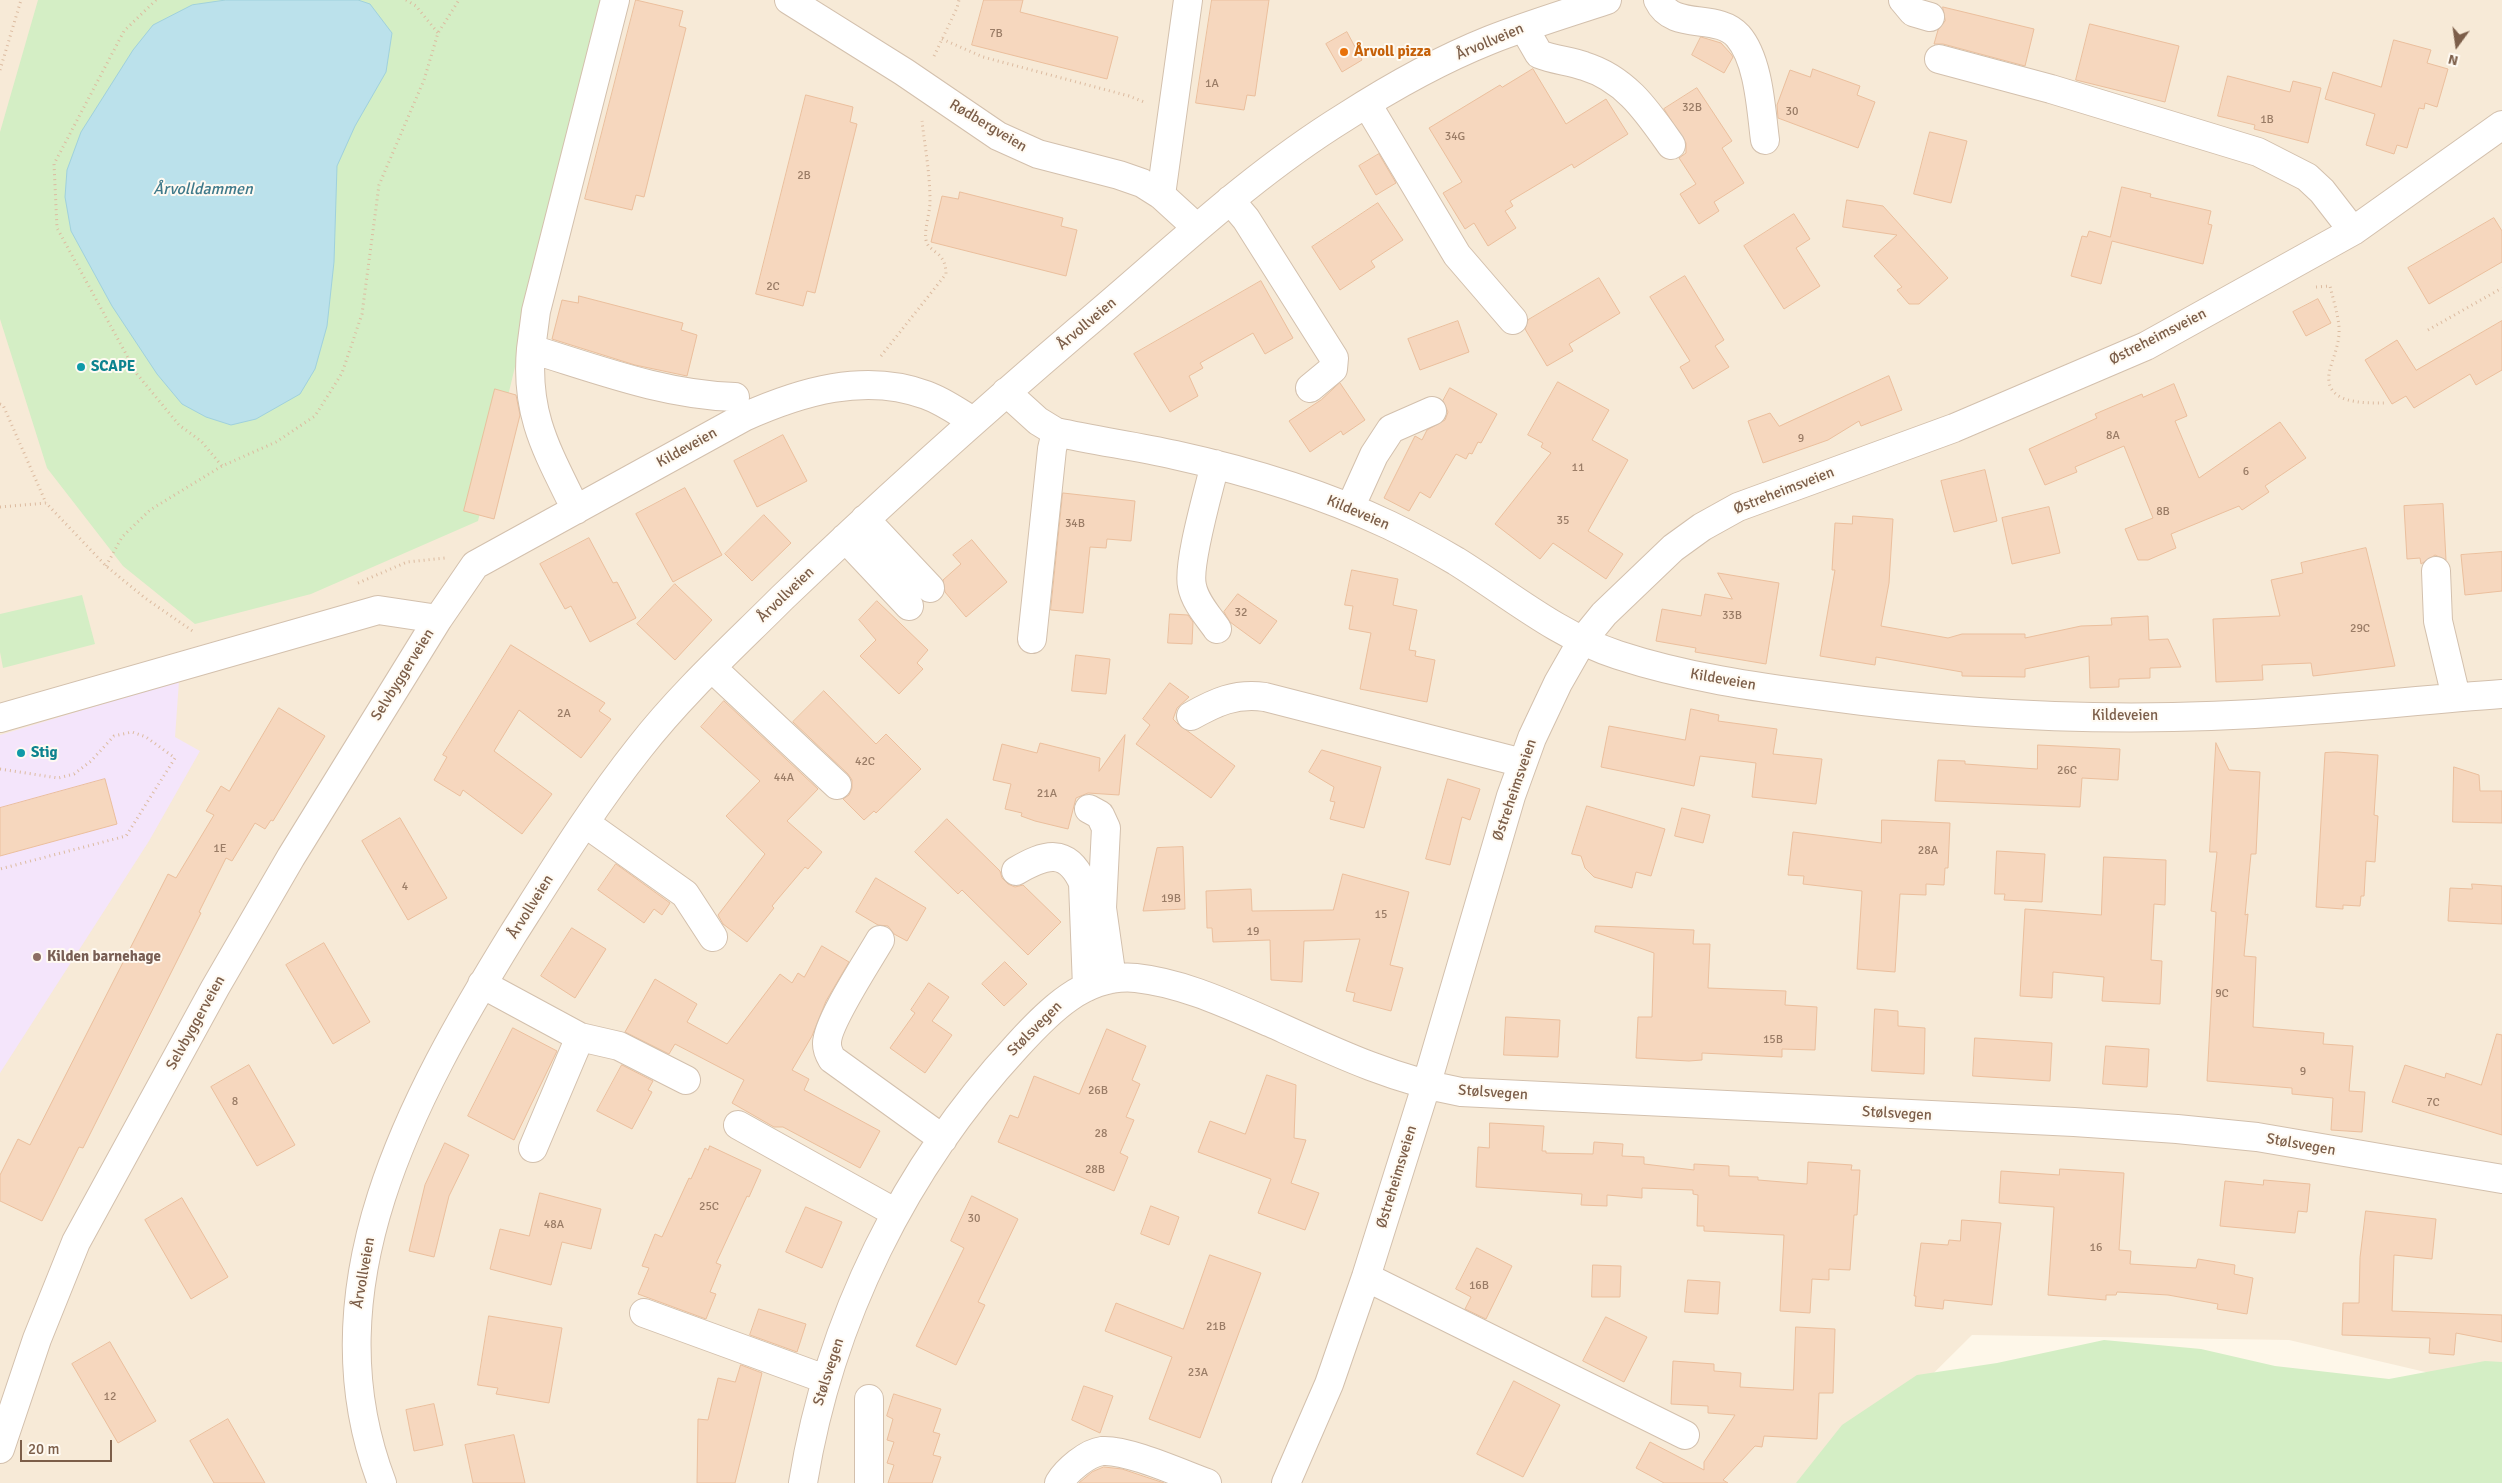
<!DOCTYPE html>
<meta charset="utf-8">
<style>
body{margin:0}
#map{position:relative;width:2502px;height:1483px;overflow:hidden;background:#fef7e9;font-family:Signika,sans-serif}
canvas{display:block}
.north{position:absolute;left:2432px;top:20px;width:50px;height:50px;-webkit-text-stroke:4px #fffaf2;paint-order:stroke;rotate:194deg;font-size:14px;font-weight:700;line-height:20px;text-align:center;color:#7c5e49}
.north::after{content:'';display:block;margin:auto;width:18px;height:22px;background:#7c5e49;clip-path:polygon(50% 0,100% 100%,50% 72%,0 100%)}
.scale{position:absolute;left:20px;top:1440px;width:92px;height:22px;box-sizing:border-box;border:2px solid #7c5e49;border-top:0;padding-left:6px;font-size:15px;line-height:18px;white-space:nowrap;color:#7c5e49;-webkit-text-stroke:4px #fffaf2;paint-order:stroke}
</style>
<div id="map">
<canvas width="2502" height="1483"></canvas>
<div class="north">N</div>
<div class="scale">20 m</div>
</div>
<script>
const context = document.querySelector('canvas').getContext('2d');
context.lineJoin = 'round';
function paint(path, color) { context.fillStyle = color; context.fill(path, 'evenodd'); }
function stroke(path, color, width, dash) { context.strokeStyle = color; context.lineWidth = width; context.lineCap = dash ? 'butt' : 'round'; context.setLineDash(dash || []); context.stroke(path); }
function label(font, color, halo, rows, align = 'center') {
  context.font = font + ' Signika,sans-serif'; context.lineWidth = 4; context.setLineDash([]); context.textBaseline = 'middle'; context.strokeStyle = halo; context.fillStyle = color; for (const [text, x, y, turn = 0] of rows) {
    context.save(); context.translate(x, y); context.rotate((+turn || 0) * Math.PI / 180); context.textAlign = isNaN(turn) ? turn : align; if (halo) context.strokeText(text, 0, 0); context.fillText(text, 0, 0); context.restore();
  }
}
const residential = new Path2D(`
 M0,0H2502V1390L2289,1340L1972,1335L1823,1483H0Z`);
const education = new Path2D(`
 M179,681L175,737L200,751L149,841L0,1073V735Z`);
const green = new Path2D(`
 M38,0H603L478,521L311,594L195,624L123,566L47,468L0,319V132Z
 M82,595L95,644L3,668L0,652V614Z
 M2104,1340L2201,1349L2275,1366L2389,1379L2485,1361L2502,1362V1483H1796L1842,1425L1917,1375L1997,1363Z`);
const water = new Path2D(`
 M226,0H358L370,4L392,33L386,72L355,126L337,166L334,262L327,326L315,369L300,394L256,419L231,425L206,417L182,404L157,374L112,306L71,231L65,197L67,170L81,132L133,50L153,25L192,5Z`);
const building = new Path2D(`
 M636,0L683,11L679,26L686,28L644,197L636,195L632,210L585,199Z
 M984,0H1023L1020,12L1118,37L1107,79L972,45Z
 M1212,0H1269L1255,96L1247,95L1244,110L1196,103Z
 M1943,7L2034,29L2025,66L1943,44H1934L1938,30L1945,21Z
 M2090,24L2179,46L2165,102L2076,80Z
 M1347,32L1362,60L1342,72L1326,44Z
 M1701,37L1721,43L1731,54L1733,57L1724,73L1692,55Z
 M2394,40L2431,50L2427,63L2448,69L2437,107L2425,103L2424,109L2419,108L2407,148L2397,145L2394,154L2366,145L2375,114L2325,99L2333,72L2381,87Z
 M1533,69L1566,124L1606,99L1628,134L1574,168L1572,164L1510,201L1513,206L1505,211L1516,228L1488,246L1474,223L1465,229L1443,193L1462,182L1429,128L1500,85L1502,87Z
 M1813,69L1860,86L1857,95L1875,102L1858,148L1778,118L1777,105L1790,70L1810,77Z
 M2228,76L2290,92L2293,81L2321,88L2308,143L2254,129L2255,125L2218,116Z
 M1697,88L1732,141L1722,148L1744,183L1714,202L1719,211L1699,224L1680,194L1696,184L1679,158L1686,153V143L1664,109Z
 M806,95L853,107L850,122L857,124L815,293L807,291L803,306L756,294Z
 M1930,132L1967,141L1951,203L1914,194Z
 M1379,154L1396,183L1376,195L1359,166Z
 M2122,187L2151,194L2150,197L2211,211L2208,224L2212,225L2203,264L2112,241L2101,284L2071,276L2082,236L2087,237L2089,231L2110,237Z
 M960,192L1063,218L1061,226L1077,230L1066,276L931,242L942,196L958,199Z
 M1847,200L1883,206L1948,278L1919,304H1909L1897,290L1902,287L1874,256L1897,235L1843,227Z
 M1378,203L1403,240L1371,261L1375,267L1340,290L1312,247Z
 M1794,214L1810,239L1796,248L1820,286L1784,309L1744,246Z
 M2494,218L2502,231V262L2429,304L2408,268Z
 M1685,276L1724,340L1715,346L1729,367L1693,389L1680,367L1690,361L1650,297Z
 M1599,278L1620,313L1569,344L1573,351L1547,366L1525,329L1528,320Z
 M1261,281L1293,338L1265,354L1253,333L1200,363L1203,368L1189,376L1198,396L1170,412L1134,354Z
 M579,296L683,323L681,330L697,335L687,376L635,365L552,339L562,300L578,303Z
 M2318,299L2331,323L2306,336L2293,312Z
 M1458,321L1469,352L1420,370L1408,339Z
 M2502,321V370L2476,385L2470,374L2414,408L2406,396L2392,404L2365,360L2397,340L2416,370Z
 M1889,376L1902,410L1861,426L1859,421L1828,440L1763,463L1748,421L1770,413L1779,426Z
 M1558,382L1609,410L1592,440L1628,460L1588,531L1623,554L1606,579L1553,543L1540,559L1495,524L1551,453L1541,447L1543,443L1528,435Z
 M1340,383L1365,420L1343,435L1341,431L1310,452L1289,421L1321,400Z
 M2174,384L2187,416L2175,421L2199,478L2280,422L2306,458L2265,486L2269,492L2242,510L2239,506L2171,534L2176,548L2148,560H2138L2125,529L2153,518L2124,446L2075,467L2077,472L2045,485L2029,449L2097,418L2095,414L2142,394L2143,397Z
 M1450,388L1497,414L1481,443L1478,442L1472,454L1469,453L1466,459L1456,454L1430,498L1420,492L1409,511L1384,498L1415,436L1422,440L1427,430L1445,420L1448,412L1443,401Z
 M495,389L516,395L520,415L494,519L464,511Z
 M783,435L807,481L757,507L734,461Z
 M1985,470L1997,521L1954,532L1941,481Z
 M685,488L722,555L673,582L636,514Z
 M1063,493L1135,501L1131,541L1107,539L1106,548L1090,547L1083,613L1051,610Z
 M2443,504L2446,560L2435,555L2421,564L2420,558L2407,559L2404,506Z
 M2049,507L2060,553L2012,564L2002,518Z
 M764,515L791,543L752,581L725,554Z
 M1853,516L1893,519L1889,583L1881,626L1948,638L1962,634H2025V638L2081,626L2112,625L2111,618L2148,616L2149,640L2168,639L2181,667L2150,668V678L2119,679V687L2090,688L2089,656L2025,669V677L1962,676V672L1876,657L1875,665L1820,656L1835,570H1832L1835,523L1852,524Z
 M589,538L613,583L617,582L636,618L590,642L571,606L565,609L540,564Z
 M972,540L1007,582L966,617L945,592L943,580L961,564L953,555Z
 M2366,548L2395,666L2313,676L2311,663L2262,665L2263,680L2216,682L2213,619L2280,616L2271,580L2303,573L2301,563Z
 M2502,552V591L2465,595L2461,555Z
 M1352,570L1398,579L1393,605L1417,610L1409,650L1416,651L1415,656L1435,660L1427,702L1360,689L1371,633L1349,629L1353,606L1345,605Z
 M1718,573L1779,583L1766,664L1695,652L1696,648L1656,641L1662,609L1701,616L1705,594L1732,599Z
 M675,584L712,620L675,660L637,624Z
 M1238,594L1277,621L1260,644L1230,622L1224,612Z
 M877,601L928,650L917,663L923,669L899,694L860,656L876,640L859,620Z
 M1170,614L1188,615L1193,622L1192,644L1168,643Z
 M511,645L605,703L599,711L611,719L581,758L519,710L494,751L552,794L522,834L463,790L460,796L434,780L447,757L443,755Z
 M1076,655L1110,659L1106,694L1072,691Z
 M1170,683L1189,697L1177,708L1173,719L1178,724L1235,766L1211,798L1136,744L1150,725L1143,719Z
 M824,691L876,744L886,734L921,769L876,813L874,811L864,820L843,799L849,795L852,788V780L848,774L793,722Z
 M724,701L818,789L787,821L822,852L808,869L805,867L772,906L774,908L747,942L723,924L718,915L765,854L726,816L760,781L701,727Z
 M279,708L325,736L273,821L271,820L265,829L255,823L232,861L226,858L199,912L201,913L83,1148L79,1147L42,1221L0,1201V1175L18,1139L30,1145L168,874L176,878L214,815L206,811L221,786L229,791Z
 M1691,709L1719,715L1718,721L1777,729L1773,754L1822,759L1816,804L1752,797L1756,763L1700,756L1694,786L1601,767L1609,726L1685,740Z
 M1125,735L1119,795L1088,793L1076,798L1068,829L1035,821L1021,816L1022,813L1005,809L1011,784L993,780L1002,744L1037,753L1040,743L1100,758L1099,771Z
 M2216,743L2229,770L2260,772L2256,854H2251L2245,915L2248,914L2244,956L2256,957L2253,1027L2324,1033L2323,1044L2353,1046L2349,1091L2365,1092L2362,1132L2331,1130L2333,1098L2292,1094V1088L2207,1081L2216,912L2211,911L2217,852H2210Z
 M2038,745L2120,749L2118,780L2082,778L2080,807L1935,801L1938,760L1965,761V764L2037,769Z
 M1322,750L1381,767L1364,828L1330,819L1335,802L1330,801L1334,787L1309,772Z
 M2337,752L2378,755L2374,815L2378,816L2375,862L2366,861L2364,896H2361L2360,906L2343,905V909L2316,907L2325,753Z
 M2454,767L2479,775L2480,791H2502V823L2453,822Z
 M105,779L117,824L0,856V808Z
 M1448,779L1480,789L1470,820L1462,817L1450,865L1426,859Z
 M1587,806L1665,829L1651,876L1636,872L1632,888L1594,877L1585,868L1581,856L1572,854Z
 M1682,808L1710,815L1703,843L1675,836Z
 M400,818L447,898L408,920L362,841Z
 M947,819L1000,871L1002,878L1008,884L1015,887L1023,885L1061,922L1028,955L962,890L958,894L915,852Z
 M1882,820L1950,823L1948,868H1945L1944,885L1926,884V895L1900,894L1895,972L1857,969L1862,891L1803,884L1804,876L1788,875L1793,832L1881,843Z
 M1183,847L1185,909L1143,911L1157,848Z
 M1997,851L2045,854L2042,902L2004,900L2005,894H1995Z
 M2104,857L2166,860L2165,905L2154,904L2151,960L2162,961L2160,1004L2102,1001L2104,977L2053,972L2052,998L2020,996L2025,909L2101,915Z
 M616,864L670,903L662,915L654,909L644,923L598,890Z
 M1343,874L1409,892L1390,965L1403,968L1391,1011L1353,1001L1355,993L1346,991L1360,939L1304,941L1302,982L1271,980L1270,940L1213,942L1212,928H1207L1206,891L1251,889L1252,911L1333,910Z
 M876,878L926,908L907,941L894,934L888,926L878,925L856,912Z
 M2472,884L2502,886V924L2448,921L2450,888L2472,889Z
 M1596,926L1694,930L1693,944H1710L1708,988L1786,991L1785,1005L1817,1007L1815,1050L1782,1049V1057L1702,1053V1060L1689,1061L1636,1058L1638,1017H1652L1654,953L1595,932Z
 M572,928L606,949L575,998L541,976Z
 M324,943L370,1022L333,1044L286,965Z
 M822,946L849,962L826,1001L812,1036L792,1070L809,1079L804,1090L880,1131L860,1168L783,1127H774L732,1103L744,1080L675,1044L669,1054L625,1032L655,979L697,1004L687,1022L727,1044L780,974L792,983L798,973L804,977Z
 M1005,962L1027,984L1004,1006L982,984Z
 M929,983L949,997L932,1021L952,1035L925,1073L890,1048L915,1013L911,1010Z
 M1875,1009L1898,1011V1026L1925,1028L1924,1074L1872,1071Z
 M1506,1017L1560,1020L1558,1057L1504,1055Z
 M513,1028L557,1051L514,1140L468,1116Z
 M1107,1029L1146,1046L1132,1080L1140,1084L1126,1117L1134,1120L1120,1153L1128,1157L1114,1191L998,1142L1010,1115L1018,1118L1034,1076L1079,1094Z
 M2497,1034L2502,1035V1135L2392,1102L2405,1065L2445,1078L2446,1073L2481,1085Z
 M1975,1038L2052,1043L2050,1081L1973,1076Z
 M2106,1046L2149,1049L2147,1087L2103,1084Z
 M249,1065L295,1145L257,1166L211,1087Z
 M622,1065L653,1081L648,1090L652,1092L632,1129L597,1111Z
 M1267,1075L1296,1085L1294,1138L1306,1140L1291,1183L1319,1193L1305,1230L1258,1213L1271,1179L1198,1152L1210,1121L1245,1134Z
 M1490,1123L1544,1126L1542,1151H1546V1153L1593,1154L1594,1142L1623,1144L1622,1156L1644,1157V1164L1694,1170V1164L1729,1166V1176L1758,1177V1180L1807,1184L1808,1162L1852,1165L1851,1170H1860L1857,1215H1854L1850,1270L1829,1269V1280L1812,1279L1810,1313L1780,1311L1784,1235L1704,1231V1226H1697L1698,1195L1693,1194V1190L1642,1188V1198L1607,1195V1206L1581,1205L1582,1194L1476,1187L1478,1147L1489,1148Z
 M445,1143L469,1155L449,1196L434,1257L409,1251L425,1185Z
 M710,1146L761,1170L749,1197L747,1196L716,1263L721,1265L710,1292L716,1294L706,1319L638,1294L649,1268L642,1266L655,1234L662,1237L689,1178L691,1179L705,1148L708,1150Z
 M2060,1169L2124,1173L2119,1250L2131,1251L2130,1264L2196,1268L2198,1259L2235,1265L2234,1274L2253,1278L2247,1314L2217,1309L2218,1304L2168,1295L2117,1292L2116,1295H2106V1300L2048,1295L2054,1207L1999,1203L2001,1171L2059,1175Z
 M2264,1180L2310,1184L2307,1212L2298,1211L2295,1233L2220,1226L2225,1181L2263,1185Z
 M540,1193L601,1209L591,1249L562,1242L551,1285L490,1269L500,1229L529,1236Z
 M972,1196L1018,1219L978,1302L985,1305L956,1365L916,1346L964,1248L951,1241Z
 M182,1198L228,1277L191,1299L145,1220Z
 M1151,1206L1179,1217L1169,1245L1141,1234Z
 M806,1207L842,1222L822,1268L786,1252Z
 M2366,1211L2436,1219L2432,1259L2394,1255L2392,1311L2502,1315V1342L2456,1333L2454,1355L2429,1353L2430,1338L2342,1335L2343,1303H2359L2360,1258Z
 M1962,1220L2001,1223L1992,1305L1944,1300L1943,1309L1915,1306L1916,1296H1914L1921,1243L1948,1245L1949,1240L1960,1241Z
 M1477,1248L1512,1266L1486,1319L1465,1309L1471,1297L1456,1289Z
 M1210,1255L1261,1273L1200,1438L1149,1419L1172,1357L1105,1331L1116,1303L1183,1329Z
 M1593,1265L1621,1266L1620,1297H1592Z
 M1688,1280L1720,1282L1718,1314L1685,1312Z
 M759,1309L806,1324L797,1352L750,1335Z
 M489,1316L562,1328L549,1403L496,1394L498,1388L478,1385Z
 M1606,1317L1647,1337L1624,1382L1583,1361Z
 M1796,1327L1835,1329L1833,1393H1819L1817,1439L1764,1436L1762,1447L1755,1446L1723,1480L1728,1483H1664L1636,1468L1650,1442L1704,1470V1462L1735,1415L1708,1413V1406L1671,1404L1673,1361L1714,1364V1371L1741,1373L1740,1387L1793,1390Z
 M110,1342L156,1421L118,1443L72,1364Z
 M741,1365L762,1373L735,1483H697L698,1419L708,1420L718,1378L735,1382Z
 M1514,1381L1560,1405L1523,1477L1477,1454Z
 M1084,1386L1113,1396L1100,1433L1072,1420Z
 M894,1394L941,1409L933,1432L940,1434L933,1455L941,1457L932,1483H888L894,1465L887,1463L894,1442L887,1440L893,1419L887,1416Z
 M434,1404L443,1445L414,1451L406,1410Z
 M228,1419L265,1483H214L190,1441Z
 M514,1435L525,1483H473L465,1445Z
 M1104,1467L1122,1469L1164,1483H1079L1092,1472Z`);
const path = new Path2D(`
 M156,0L124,31L54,164L57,228L137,374L179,425L201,441L222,466
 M406,0L416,6L438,33
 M942,39L983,57L1129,96L1144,102
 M934,56L957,8L959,0
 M0,70L21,0
 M2316,287L2330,286C2333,299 2338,314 2339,327C2340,342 2334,355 2330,369C2321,404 2362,403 2384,403
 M2428,330L2502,288
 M881,356L946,274C946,250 928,253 926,240C924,228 930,214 930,201C930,174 925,147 922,121
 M0,404L3,405L46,503
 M0,507L46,503L106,566L145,598L194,632
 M106,566L122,537L150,510L222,466L276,442L315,416L342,373L362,314L379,185L424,80L438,33L459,0
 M358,583L407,562L445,558
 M0,769L58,778L74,774L91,761L114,736L132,732L146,737L175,758L126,836L0,869`);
const minor = new Path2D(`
 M615,0L536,311L531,349C597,369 664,395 735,397
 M789,0L904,72L998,136L1038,154L1119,175L1142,183L1161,195L1196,227
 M1658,0C1673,32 1717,12 1738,36C1759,60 1761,110 1765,140
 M1903,0L1913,12L1930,17
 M1524,28L1539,54C1554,60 1570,61 1584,66C1626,79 1647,111 1671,145
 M1939,59L2051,89L2258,152L2307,177L2322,191L2353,231
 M1367,104L1457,255L1513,320
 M1161,195L1188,0
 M1230,200L1246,219L1334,358L1333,369L1310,388
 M531,349C525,416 548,452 576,510
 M1006,392L1038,421L1056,432C1096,441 1135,446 1175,455C1248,471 1321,493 1389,525C1412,536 1434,548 1456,561C1509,594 1557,635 1618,655C1685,677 1755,687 1825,696C1982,718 2141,723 2299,711C2367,706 2434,699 2502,694
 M1215,464C1209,490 1187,564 1192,586C1195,602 1208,616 1217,629
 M1350,508L1374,455L1391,429L1432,411
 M865,519L930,588
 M845,538L909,606
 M2436,571L2438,621L2456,697
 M1032,639L1052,449L1056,432
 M712,668L837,785
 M1191,716C1216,702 1235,693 1265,697L1523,763
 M0,718L378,610L438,619
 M1089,809L1100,815L1106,828L1102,908L1112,979
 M585,823L685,894L713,937
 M1016,871C1045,854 1067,847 1083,883L1087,987
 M880,940C868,961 826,1024 827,1044C827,1050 829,1054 832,1059L943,1139
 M482,984L580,1037L619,1046L686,1080
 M738,1125L896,1213
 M533,1148L580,1037
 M1366,1277L1685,1435
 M644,1313L825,1379
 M869,1399V1483
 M0,1449L37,1339L76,1242L215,988L291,857L438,619L475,565L744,417C800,392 865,372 926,395C943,401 958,412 973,421
 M382,1483C307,1287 412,1098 513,934C553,871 593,806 640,747C682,693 734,646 782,598C879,505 978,416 1080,329C1167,256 1248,177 1345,117C1390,88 1440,60 1490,40C1528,25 1568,13 1607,0
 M803,1483C829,1320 905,1167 1017,1046C1048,1012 1085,973 1136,978C1183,983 1229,1005 1271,1023C1335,1052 1391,1079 1461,1092L2074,1122L2177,1129L2257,1137L2502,1179
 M1059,1483C1067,1470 1087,1453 1102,1451C1127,1449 1182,1474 1207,1483
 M1286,1483L1329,1384L1366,1277L1426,1086L1511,796L1532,738L1558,683L1582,641L1604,614L1673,548L1702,527L1738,507L1954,428L2146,346L2353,231L2502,125`);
const markers = [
 [1344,52,5,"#e8710a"],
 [81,367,5,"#0f9aa8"],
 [21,753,5,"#0f9aa8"],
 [37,957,5,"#8d6e63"]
];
const numberNames = [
 ["7B",996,34],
 ["1A",1212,84],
 ["32B",1692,108],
 ["30",1792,112],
 ["1B",2267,120],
 ["34G",1455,137],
 ["2B",804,176],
 ["2C",773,287],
 ["8A",2113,436],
 ["9",1801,439],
 ["11",1578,468],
 ["6",2246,472],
 ["8B",2163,512],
 ["35",1563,521],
 ["34B",1075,524],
 ["32",1241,613],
 ["33B",1732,616],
 ["29C",2360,629],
 ["2A",564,714],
 ["42C",865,762],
 ["26C",2067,771],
 ["44A",784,778],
 ["21A",1047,794],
 ["1E",220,849],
 ["28A",1928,851],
 ["4",405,887],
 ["19B",1171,899],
 ["15",1381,915],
 ["19",1253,932],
 ["9C",2222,994],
 ["15B",1773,1040],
 ["9",2303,1072],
 ["26B",1098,1091],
 ["8",235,1102],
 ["7C",2433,1103],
 ["28",1101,1134],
 ["28B",1095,1170],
 ["25C",709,1207],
 ["30",974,1219],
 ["48A",554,1225],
 ["16",2096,1248],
 ["16B",1479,1286],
 ["21B",1216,1327],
 ["23A",1198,1373],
 ["12",110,1397]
];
const streetNames = [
 ["Årvollveien",1490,42,-23],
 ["Rødbergveien",988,126,31],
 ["Årvollveien",1087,324,-40],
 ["Østreheimsveien",2158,337,-27],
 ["Kildeveien",687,448,-29],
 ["Østreheimsveien",1784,491,-21],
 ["Kildeveien",1358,513,23],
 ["Årvollveien",786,595,-44],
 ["Selvbyggerveien",403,675,-58],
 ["Kildeveien",1723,680,10],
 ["Kildeveien",2125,716],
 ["Østreheimsveien",1515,790,-71],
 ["Årvollveien",531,907,-58],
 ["Selvbyggerveien",196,1023,-61],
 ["Stølsvegen",1035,1029,-45],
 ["Stølsvegen",1493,1093,4],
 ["Stølsvegen",1897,1114,3],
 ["Stølsvegen",2301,1145,10],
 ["Østreheimsveien",1397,1177,-73],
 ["Årvollveien",364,1273,-80],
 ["Stølsvegen",829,1372,-72]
];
const foodNames = [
 ["Årvoll pizza",1354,52]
];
const cultureNames = [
 ["SCAPE",91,367],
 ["Stig",31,753]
];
const educationNames = [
 ["Kilden barnehage",47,957]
];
const waterNames = [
 ["Årvolldammen",203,190]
];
paint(residential, '#f7ead7');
paint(education, '#f4e5fb');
paint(green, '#d4eec5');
paint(water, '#bbe1eb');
stroke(water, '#a0d1dd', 1);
paint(building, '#f6d7be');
stroke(building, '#ebbf9d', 1);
stroke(minor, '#d3c0ad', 30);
stroke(path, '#dcbba0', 3, [1, 4]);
stroke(minor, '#fff', 28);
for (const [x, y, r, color] of markers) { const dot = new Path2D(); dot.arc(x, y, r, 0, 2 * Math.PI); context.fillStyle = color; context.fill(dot); stroke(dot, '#fffaf2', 2); }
label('12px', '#9a7c66', null, numberNames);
label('15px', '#7c5e49', '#fffaf2', streetNames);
label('bold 15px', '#c56008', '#fffaf2', foodNames, 'left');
label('bold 15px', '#0d838f', '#fffaf2', cultureNames, 'left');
label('bold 15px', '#785e54', '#fffaf2', educationNames, 'left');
label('italic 16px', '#3e798a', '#fffaf2', waterNames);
</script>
